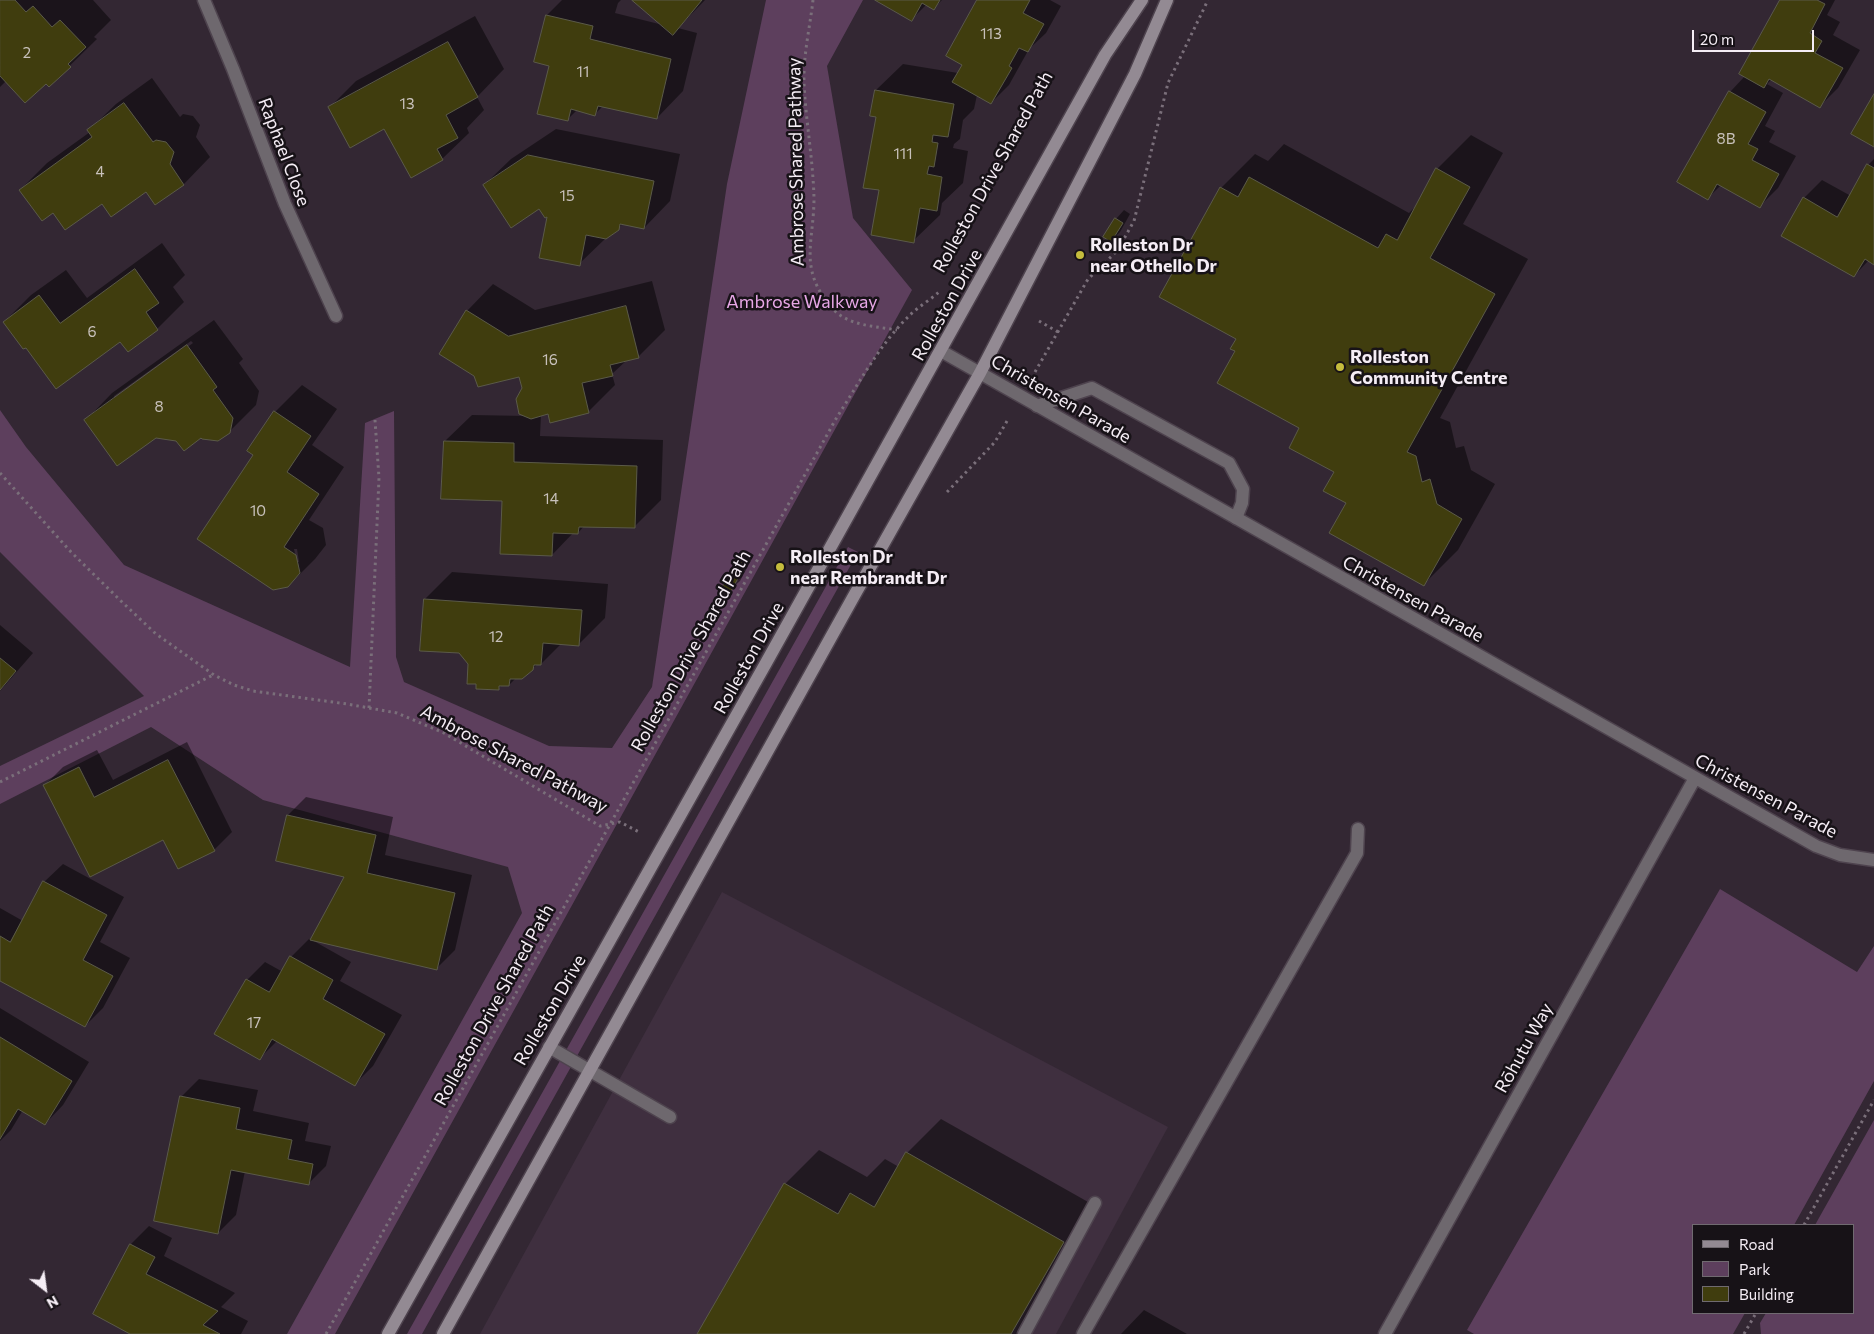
<!DOCTYPE html>
<meta charset="utf-8">
<style>
body{margin:0}
#map{position:relative;width:1874px;height:1334px;overflow:hidden;background:#332733;font-family:Commissioner,sans-serif}
canvas{display:block}
.legend{position:absolute;left:1692px;top:1224px;width:162px;height:90px;box-sizing:border-box;background:#171217;border:1px solid #706a70;margin:0;padding:6px 9px;list-style:none;font-size:15px;color:#f5edf5}
.legend li{display:flex;align-items:center;gap:10px;height:25px}
.legend b{width:25px;border:1px solid #706a70}
.north{position:absolute;left:20px;top:1264px;width:50px;height:50px;-webkit-text-stroke:4px #171217;paint-order:stroke;rotate:150deg;font-size:14px;font-weight:700;line-height:20px;text-align:center;color:#f5edf5}
.north::after{content:'';display:block;margin:auto;width:18px;height:22px;background:#f5edf5;clip-path:polygon(50% 0,100% 100%,50% 72%,0 100%)}
.scale{position:absolute;left:1692px;top:30px;width:122px;height:22px;box-sizing:border-box;border:2px solid #f5edf5;border-top:0;padding-left:6px;font-size:15px;line-height:18px;white-space:nowrap;color:#f5edf5;-webkit-text-stroke:4px #171217;paint-order:stroke}
</style>
<div id="map">
<canvas width="1874" height="1334"></canvas>
<ul class="legend">
<li><b style="height:6px;background:#938a93"></b>Road</li>
<li><b style="height:14px;background:#5d3f5d"></b>Park</li>
<li><b style="height:14px;background:#403d0e"></b>Building</li>
</ul>
<div class="north">N</div>
<div class="scale">20 m</div>
</div>
<script>
const context = document.querySelector('canvas').getContext('2d');
context.lineJoin = 'round';
function paint(path, color) { context.fillStyle = color; context.fill(path, 'evenodd'); }
function stroke(path, color, width, dash) { context.strokeStyle = color; context.lineWidth = width; context.lineCap = dash ? 'butt' : 'round'; context.setLineDash(dash || []); context.stroke(path); }
function label(font, color, halo, rows, align = 'center') {
  context.font = font + ' Commissioner,sans-serif'; context.lineWidth = 5; context.setLineDash([]); context.textBaseline = 'middle'; context.strokeStyle = halo; context.fillStyle = color; for (const [text, x, y, turn = 0] of rows) {
    context.save(); context.translate(x, y); context.rotate((+turn || 0) * Math.PI / 180); context.textAlign = isNaN(turn) ? turn : align; if (halo) context.strokeText(text, 0, 0); context.fillText(text, 0, 0); context.restore();
  }
}
const built = new Path2D(`
 M722,892L1168,1127L1056,1334H480Z`);
const green = new Path2D(`
 M766,0H863L827,66L853,218L912,290L335,1334H287L522,913L508,867L263,800L151,727L0,804V766L144,696L0,552V410L26,447L124,565L350,667L365,423L394,411L396,657L404,682L549,746L612,748L652,687L727,184Z
 M848,547L858,552L422,1334H407Z
 M1720,889L1857,972L1874,946V1081L1794,1225H1693V1313H1745L1733,1334H1474L1467,1330Z
 M1874,1120V1334H1761L1760,1323L1766,1313H1853V1225H1815Z`);
const shadow = new Path2D(`
 M0,0H93L111,20L94,37L97,39L49,86L46,83L6,81L0,87Z
 M562,0H621L618,3L615,13L663,25L634,0H705L678,28L697,33L683,91L657,118L603,106L595,114L577,110L567,120L550,65L547,15Z
 M877,0H942L934,8L927,4L912,19Z
 M979,0H1050L1061,6L1046,33L1029,49L1009,85L991,103L977,95L974,109L963,120L960,139L954,144L953,148L968,151L963,183L942,203L940,215L913,241L880,189L876,90L903,64L958,73L963,64Z
 M1782,0H1835L1827,15L1840,22L1833,35L1860,50L1838,88L1820,106L1772,79L1767,84L1783,93L1765,126L1775,131L1769,142L1796,156L1778,188L1760,206L1721,185L1708,198L1730,92L1745,76Z
 M475,16L504,69L477,97L484,110L467,128L469,133L442,159L384,127L330,107L356,81Z
 M152,78L180,117L183,114L193,116L200,125L196,137L210,157L184,184L156,204L146,190L102,202L53,211L20,190L47,163L90,132L89,130L116,104Z
 M556,129L680,154L670,201L644,228L623,224L606,238L579,264L549,214L539,207L484,185L511,159Z
 M1471,135L1503,153L1463,224L1528,259L1440,418L1450,422L1456,448L1464,446L1471,470L1495,484L1458,550L1424,584L1347,503L1335,472L1237,351V339L1221,188L1255,154L1268,161L1284,144L1409,213L1418,204L1437,169Z
 M1874,159V263L1869,260L1854,276L1804,198L1822,180L1851,196L1868,165Z
 M1124,210L1130,214L1120,232L1111,241L1116,219Z
 M162,243L185,275L173,287L184,302L157,329L121,340L26,346L4,322L31,295L66,270L87,298Z
 M652,281L665,330L638,357L627,360L612,374L615,385L588,412L549,413L541,415L540,436L663,440L661,500L634,527L585,525L578,533L574,532L552,555L503,500L445,441L472,415L528,416L520,375L467,311L493,284L535,310Z
 M214,320L243,359L239,363L259,391L256,405L229,432L177,440L86,420L112,393ZM191,341L193,343L114,400V396Z
 M302,385L337,409L312,445L344,467L309,520L323,528L326,545L315,559L288,586L255,455L275,412ZM294,549H297L299,562H297Z
 M748,552L754,555L740,581L731,589L739,560Z
 M452,572L608,584L605,618L578,645L562,643L541,664H538L532,669L516,678L509,685H502L498,689L478,683L469,664L459,652L421,649L425,599Z
 M0,625L33,653L0,691Z
 M187,742L232,832L214,850L164,838L45,785L63,767L97,750L113,780Z
 M306,797L393,817L385,855L472,875L455,950L437,968L312,940L351,962L340,981L402,1015L373,1066L355,1084L278,1040L260,1058L247,980L265,962L283,972L291,957L309,939L312,940L346,876L278,860L288,815Z
 M63,864L124,897L100,942L130,958L103,1008L85,1026L0,980V908L23,921L44,882Z
 M0,1008L89,1062L63,1105L45,1124L23,1110L11,1130L0,1141Z
 M199,1079L258,1090L253,1111L309,1123L305,1141L331,1146L326,1166L308,1184L245,1171L236,1215L218,1233L181,1097Z
 M941,1119L1097,1207L1024,1334H699L785,1184L819,1150L867,1177L885,1159L899,1167L907,1153Z
 M149,1226L172,1238L164,1256L235,1293L221,1307L248,1321L241,1334H133L95,1314L131,1244Z
 M1144,1310L1187,1334H1121Z`);
const building = new Path2D(`
 M0,0H15L26,12L33,6L52,27L60,20L86,47L68,64L71,67L49,87L46,84L25,103L0,76Z
 M632,0H702L673,35Z
 M875,0H940L934,10L922,3L912,21Z
 M977,0H1030L1023,13L1044,24L1028,52L1019,48L1009,66L1012,68L991,104L952,82L962,65L946,56Z
 M1780,0H1817L1825,4L1810,33L1822,41L1815,53L1843,68L1820,108L1769,79L1764,88L1739,74Z
 M546,15L593,26L590,39L671,59L657,119L598,106L595,116L571,109L568,121L537,114L549,66L534,62Z
 M448,42L478,97L446,115L458,138L437,149L443,160L411,178L384,129L350,148L328,107Z
 M875,90L954,104L948,137L933,135L932,142L938,143L934,167L929,166L927,174L942,177L937,211L920,208L914,243L871,235L879,190L863,188L876,117L870,116Z
 M1729,91L1766,112L1748,144L1758,149L1752,160L1779,174L1760,208L1717,184L1708,200L1677,182Z
 M1874,94V147L1851,134Z
 M124,103L153,142L156,140L166,142L174,152L170,164L184,185L155,205L146,192L111,217L102,204L65,230L53,213L42,221L19,190L92,137L87,130Z
 M528,155L654,181L644,229L620,224L619,230L606,239L586,235L580,266L539,258L547,217L545,218L539,209L511,228L483,185Z
 M1867,164L1874,168V265L1865,259L1854,277L1781,236L1803,197L1837,217Z
 M1436,168L1470,187L1430,258L1495,294L1407,452L1416,456L1422,482L1430,479L1437,504L1462,519L1424,586L1329,533L1346,503L1323,491L1334,472L1289,448L1299,428L1217,383L1235,351L1230,349L1236,339L1159,297L1220,187L1238,197L1249,177L1378,248L1386,234L1397,240Z
 M1115,218L1123,223L1111,242L1103,237Z
 M135,269L159,303L146,312L158,330L128,352L120,342L56,389L26,348L23,349L3,322L39,295L60,323Z
 M626,306L639,358L610,365L613,376L582,383L589,413L550,423L548,414L531,419L519,414L516,399L522,388L519,377L478,387L474,376L439,354L466,310L508,336Z
 M187,345L217,387L213,390L233,418L230,433L218,441L202,439L201,438L184,451L176,441L156,438L117,466L84,420Z
 M274,411L311,436L287,472L319,494L284,547L296,555L300,573L288,587L273,590L197,539L253,455L247,451Z
 M444,441L514,443V462L637,466L635,528L579,527L578,534L553,533L552,556L500,554L502,501L441,499Z
 M738,560L746,564L731,591L723,586Z
 M424,599L582,610L579,646L543,643L541,665H534L533,670L522,679H510L509,686H499V690L476,689V684H467L468,664L459,653L420,651Z
 M0,658L16,671L0,690Z
 M168,760L215,851L178,869L163,840L90,877L43,785L79,767L94,797Z
 M287,815L376,835L367,873L455,893L437,970L310,940L344,877L276,861Z
 M43,881L107,915L83,960L113,976L85,1027L0,981V936L10,942Z
 M290,956L333,980L323,999L385,1034L355,1086L272,1039L260,1060L214,1034L246,979L269,992Z
 M0,1037L72,1081L45,1125L18,1109L0,1139Z
 M180,1096L240,1108L236,1129L292,1140L288,1159L313,1164L309,1185L231,1170L218,1234L154,1221Z
 M906,1152L1064,1242L1011,1334H697L784,1183L838,1214L850,1193L874,1207Z
 M130,1244L155,1257L146,1274L218,1311L203,1325L220,1334H130L93,1314Z`);
const path = new Path2D(`
 M813,0C810,27 803,56 804,84C806,122 813,160 814,198C814,242 798,268 831,307C847,326 874,326 897,330
 M1039,321L1058,332
 M1035,372L1088,279L1117,251L1134,221L1168,83L1208,0
 M0,473L71,552L122,602L156,634L214,675L234,685L253,691L347,704L397,713L444,733L600,826L620,822L639,832
 M947,492L995,442L1007,421
 M369,708L379,478L375,420
 M0,782L213,675
 M1804,1225L1874,1100
 M326,1334L837,417C859,383 880,344 909,316C918,307 930,300 939,292
 M1744,1334L1756,1313`);
const service = new Path2D(`
 M1037,406L1092,388L1229,463L1243,489L1242,503L1236,518
 M549,1047L670,1117
 M1024,1334L1095,1203
 M1083,1334L1357,853L1358,829`);
const minor = new Path2D(`
 M204,0L233,69L285,204L336,316
 M941,351L1816,846L1840,855L1874,860
 M1385,1334L1695,778`);
const secondary = new Path2D(`
 M388,1334L766,663L1105,55L1142,0
 M443,1334L855,594L980,373L1135,74L1167,0`);
const markers = [
 [1080,255,5,"#c5bc3d"],
 [1340,367,5,"#c5bc3d"],
 [780,567,5,"#c5bc3d"]
];
const numberNames = [
 ["113",991,34],
 ["2",27,53],
 ["11",583,72],
 ["13",407,104],
 ["8B",1726,139],
 ["111",903,154],
 ["4",100,172],
 ["15",567,196],
 ["6",92,332],
 ["16",550,360],
 ["8",159,407],
 ["14",551,499],
 ["10",258,511],
 ["12",496,637],
 ["17",254,1023]
];
const streetNames = [
 ["Raphael Close",284,152,69],
 ["Ambrose Shared Pathway",796,162,-91],
 ["Rolleston Drive Shared Path",993,172,-61],
 ["Rolleston Drive",947,305,-61],
 ["Christensen Parade",1061,399,30],
 ["Christensen Parade",1413,599,29],
 ["Rolleston Drive Shared Path",691,651,-61],
 ["Rolleston Drive",749,658,-61],
 ["Ambrose Shared Pathway",514,759,28],
 ["Christensen Parade",1766,796,28],
 ["Rolleston Drive Shared Path",494,1005,-61],
 ["Rolleston Drive",550,1010,-60],
 ["Rōhutu Way",1524,1048,-61]
];
const poiNames = [
 ["Rolleston Dr",1090,245],
 ["near Othello Dr",1090,266],
 ["Rolleston",1350,357],
 ["Community Centre",1350,378],
 ["Rolleston Dr",790,557],
 ["near Rembrandt Dr",790,578]
];
const parkNames = [
 ["Ambrose Walkway",802,302]
];
paint(built, '#3f2f3f');
paint(green, '#5d3f5d');
paint(shadow, '#0007');
paint(building, '#403d0e');
stroke(building, '#5b5a49', 1);
stroke(service, '#4e434e', 15);
stroke(minor, '#4e434e', 15);
stroke(secondary, '#4e434e', 15);
stroke(path, '#7a6f7a', 3, [2.5, 4]);
stroke(service, '#6e686e', 12);
stroke(minor, '#6e686e', 12);
stroke(secondary, '#938a93', 12);
for (const [x, y, r, color] of markers) { const dot = new Path2D(); dot.arc(x, y, r, 0, 2 * Math.PI); context.fillStyle = color; context.fill(dot); stroke(dot, '#171217', 2); }
label('15px', '#c8c1bb', null, numberNames);
label('18px', '#f5edf5', '#171217', streetNames);
label('bold 18px', '#f5edf5', '#171217', poiNames, 'left');
label('18px', '#e7a7e6', '#171217', parkNames);
</script>
